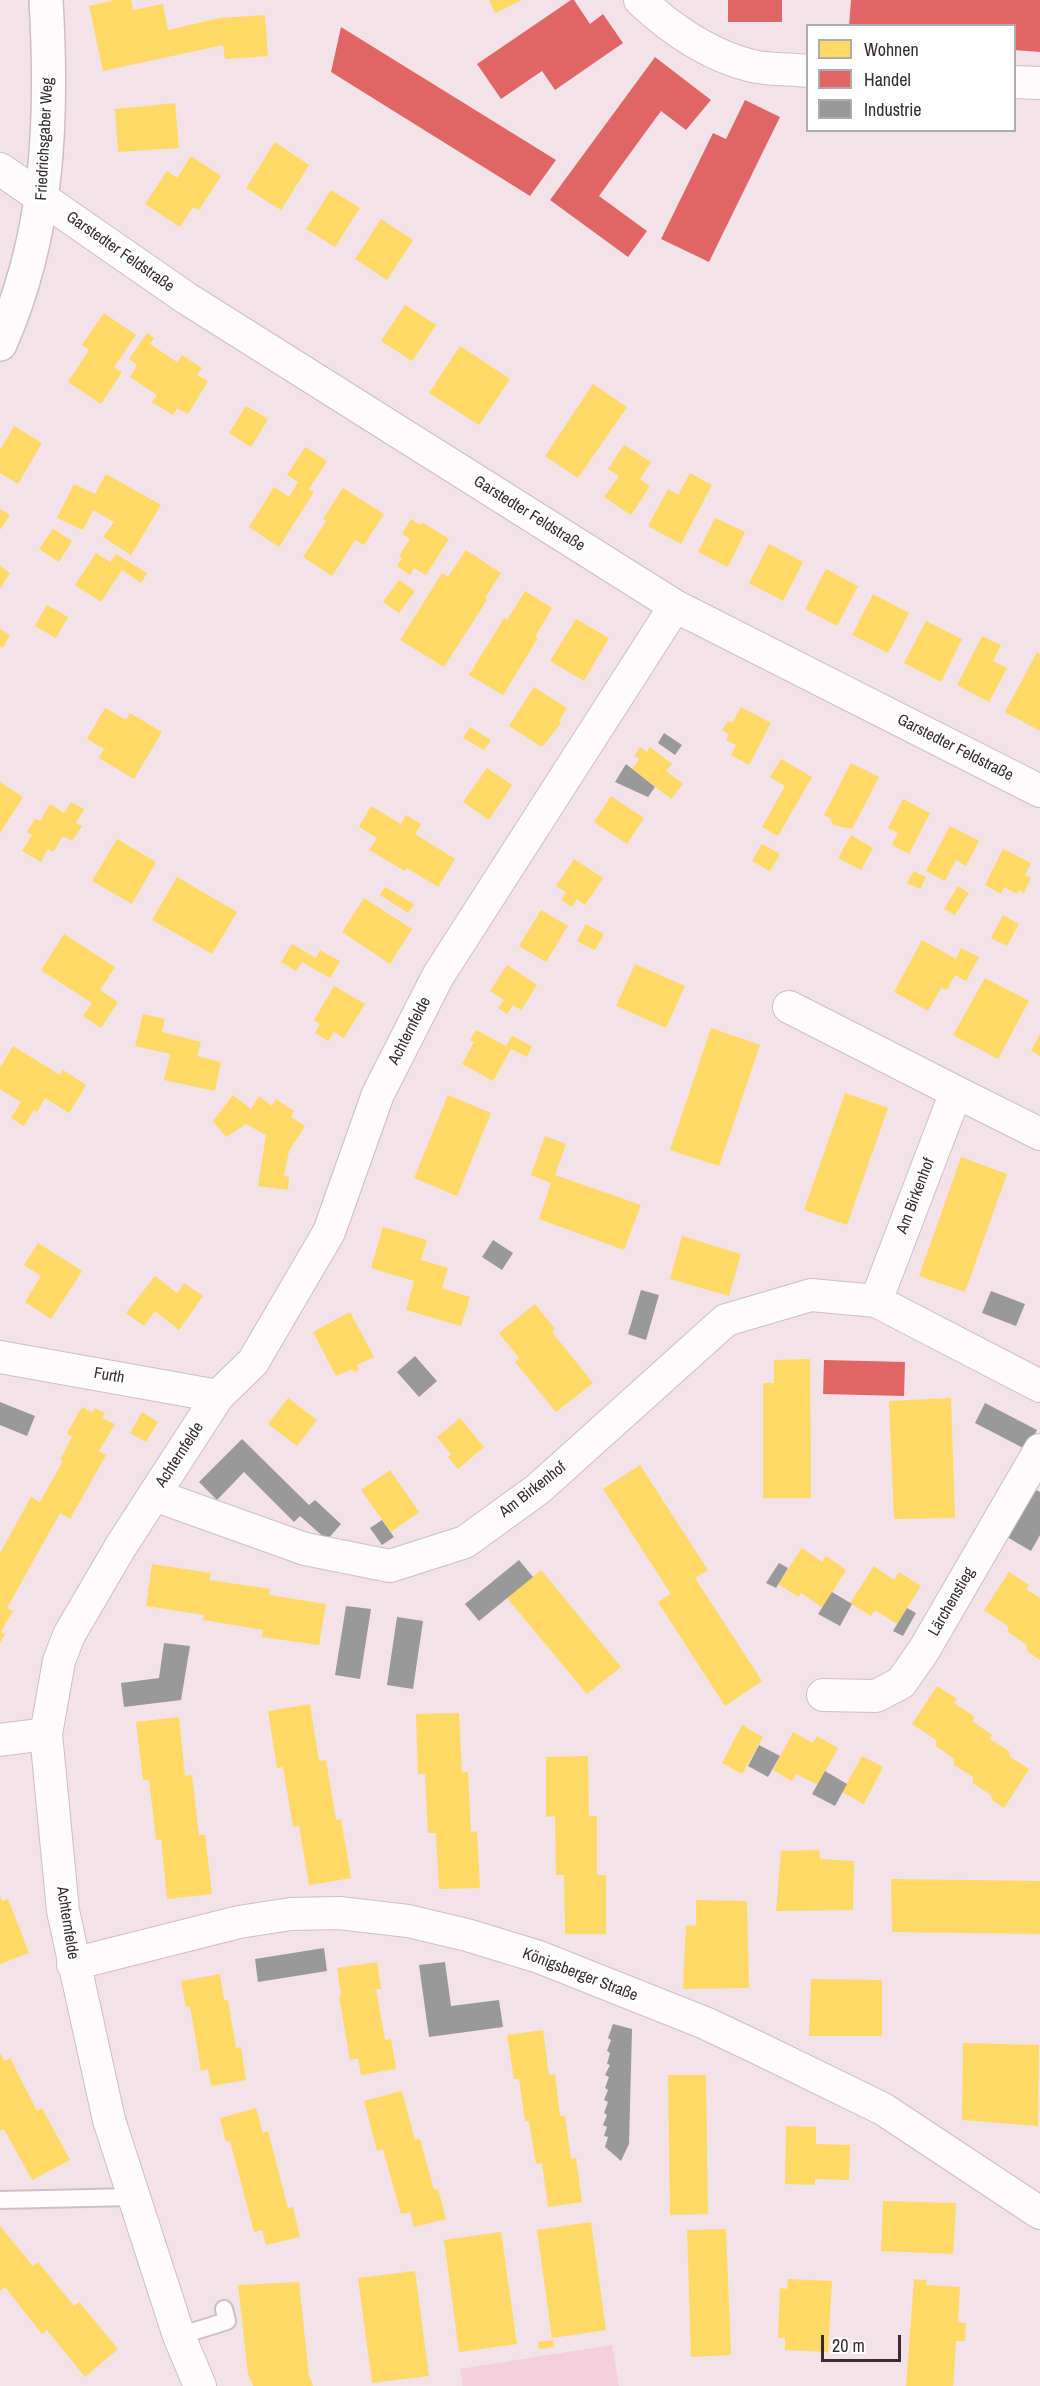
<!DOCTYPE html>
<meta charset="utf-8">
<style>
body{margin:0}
#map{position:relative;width:1040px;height:2386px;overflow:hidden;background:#f3e2e8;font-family:"Archivo Narrow",sans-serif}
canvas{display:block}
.legend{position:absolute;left:806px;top:24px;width:210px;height:108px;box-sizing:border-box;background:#fff;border:2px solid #b0abac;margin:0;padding:8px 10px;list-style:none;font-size:18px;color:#392c30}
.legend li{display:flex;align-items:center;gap:12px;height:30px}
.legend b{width:30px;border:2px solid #b0abac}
.scale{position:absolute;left:821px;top:2335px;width:80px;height:27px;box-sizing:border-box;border:3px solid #392c30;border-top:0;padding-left:8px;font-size:18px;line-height:21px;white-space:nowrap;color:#392c30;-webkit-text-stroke:4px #fff;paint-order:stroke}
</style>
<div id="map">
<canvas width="1040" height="2386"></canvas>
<ul class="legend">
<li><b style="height:16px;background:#ffd966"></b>Wohnen</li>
<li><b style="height:16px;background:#e06666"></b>Handel</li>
<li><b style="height:16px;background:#999"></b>Industrie</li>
</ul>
<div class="scale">20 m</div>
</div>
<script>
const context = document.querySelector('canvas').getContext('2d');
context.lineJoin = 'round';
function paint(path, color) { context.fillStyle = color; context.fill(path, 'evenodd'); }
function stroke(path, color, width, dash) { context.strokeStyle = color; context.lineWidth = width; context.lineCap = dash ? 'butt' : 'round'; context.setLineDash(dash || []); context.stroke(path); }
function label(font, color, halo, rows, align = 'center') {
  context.font = font + ' "Archivo Narrow",sans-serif'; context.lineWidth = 6; context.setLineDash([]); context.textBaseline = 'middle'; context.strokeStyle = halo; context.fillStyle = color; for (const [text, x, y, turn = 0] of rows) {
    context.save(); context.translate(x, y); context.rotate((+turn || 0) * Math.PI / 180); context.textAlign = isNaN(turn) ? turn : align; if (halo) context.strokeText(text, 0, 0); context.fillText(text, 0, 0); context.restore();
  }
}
const green = new Path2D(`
 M612,2345L619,2386H463L460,2369Z`);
const homes = new Path2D(`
 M115,0H131L133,10L163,4L168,30L220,18L265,15L268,56L225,59L223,45L103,71L89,6Z
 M489,0H522L495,13Z
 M175,103L179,148L118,152L115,109Z
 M275,142L309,165L281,210L246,188Z
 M191,156L221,176L199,210L193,207L180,227L145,204L167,171L177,178Z
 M331,190L360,208L335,247L306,229Z
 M381,219L413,240L387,280L355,259Z
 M405,305L436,325L412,361L381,341Z
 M104,313L136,335L114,367L122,372L101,404L68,382L89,350L82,345Z
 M147,333L154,338L150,344L177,362L182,355L202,368L197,375L208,381L188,414L177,408L173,415L152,402L157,395L130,377L137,365L129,359Z
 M460,346L510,379L479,425L429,393Z
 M593,384L627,407L578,478L545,456Z
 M246,406L268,419L251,447L229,433Z
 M14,426L42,443L18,484L0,473V450Z
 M624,445L651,462L640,479L650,486L631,515L604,497L619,476L608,469Z
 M305,447L327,461L309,489L314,492L279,547L249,527L274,487L289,497L298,482L287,475Z
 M690,473L712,485L681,544L648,526L668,489L678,495Z
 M106,474L161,505L131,555L103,537L114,522L93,510L83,530L57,518L74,484L95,494Z
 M343,488L384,514L364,545L355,540L332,576L303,557L326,521L323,519Z
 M0,509L10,515L0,530Z
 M715,518L745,532L728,567L698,552Z
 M411,519L420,525L422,522L449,539L426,575L414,568L410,575L397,566L402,558L399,556L410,539L402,534Z
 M53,529L72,541L59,562L39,549Z
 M769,544L803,562L783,601L749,583Z
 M466,550L501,573L485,598L487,600L444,667L400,640L442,573L448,577Z
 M96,553L110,562L116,554L147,573L141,583L122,570L101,602L75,585Z
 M0,566L10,573L0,589Z
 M826,569L858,586L837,626L805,609Z
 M399,580L415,591L399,613L383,602Z
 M525,591L552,608L535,637L538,638L503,695L469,675L504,618L507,620Z
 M873,594L909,613L888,653L852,635Z
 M47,605L68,617L56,638L35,626Z
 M576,619L609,638L584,681L550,661Z
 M926,621L962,639L941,682L904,663Z
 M0,629L10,635L3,648L0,646Z
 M982,636L1001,645L993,661L1007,668L989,702L957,685Z
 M1037,652L1040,654V731L1005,712Z
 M534,687L567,708L559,721L561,723L542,747L509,726Z
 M741,707L771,723L749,765L731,755L736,745L726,740L729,734L722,730L728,721L732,723Z
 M105,708L126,720L130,713L162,732L134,779L99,758L104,749L87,739Z
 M470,727L491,740L484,750L463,738Z
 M640,747L647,752L650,747L672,764L666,771L683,784L671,799L632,769L639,759L634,756Z
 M781,759L812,777L778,836L762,827L785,786L770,777Z
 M851,763L879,777L852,829L833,825L830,818L824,815Z
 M487,768L512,785L489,820L463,802Z
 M0,782L23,797L0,833Z
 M611,796L644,818L627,844L594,822Z
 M903,799L930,813L909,854L892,845L898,833L888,828Z
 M71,802L84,809L76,823L82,826L72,841L63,836L53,852L48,849L41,862L22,851L32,835L27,832L35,819L40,821L50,804L64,813Z
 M371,806L401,824L406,815L421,824L415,834L455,859L438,887L407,868L405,871L369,850L377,838L359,827Z
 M950,826L979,841L966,866L956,860L945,881L926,871Z
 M851,835L873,848L861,870L838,858Z
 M117,839L156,862L132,904L92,881Z
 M762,844L780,854L770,871L752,861Z
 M1003,849L1031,863L1025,875L1031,878L1024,893L1019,890L1017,894L1004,887L1001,894L985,885Z
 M574,859L603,878L585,905L577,899L572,907L561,900L566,892L556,886Z
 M914,871L926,877L920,889L907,883Z
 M177,877L237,912L212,954L152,920Z
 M958,886L969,893L955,915L944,909Z
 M385,887L414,904L408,913L380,895Z
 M364,898L412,929L390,964L342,932Z
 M541,910L568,926L546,962L519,946Z
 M1003,915L1019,924L1007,946L991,938Z
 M586,924L604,934L595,950L577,941Z
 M64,934L115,967L100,990L118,1002L101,1028L83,1016L92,1003L41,970Z
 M922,940L956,959L961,948L979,957L966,981L955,975L947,990L941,988L928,1011L894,992Z
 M292,944L316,958L320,950L340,961L330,978L302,962L296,971L281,962Z
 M635,964L685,986L666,1028L616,1006Z
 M507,965L537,985L521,1010L513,1005L507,1014L498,1008L504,1000L490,991Z
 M985,978L1029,1001L998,1059L953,1035Z
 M334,986L365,1004L344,1038L334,1032L328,1041L315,1033L320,1024L314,1020Z
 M143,1014L165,1019L162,1032L201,1042L197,1056L221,1062L215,1091L164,1080L170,1054L135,1046Z
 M711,1028L760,1045L719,1166L670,1150Z
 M476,1030L506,1046L512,1036L532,1046L527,1057L511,1049L493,1081L462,1064L474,1042L470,1040Z
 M1040,1034V1056L1031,1051Z
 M13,1046L60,1075L63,1070L86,1085L69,1113L45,1098L37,1112L34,1110L24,1126L11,1118L21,1102L0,1089V1068Z
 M845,1093L888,1108L847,1225L804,1210Z
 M233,1095L251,1109L259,1096L272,1106L276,1099L294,1111L291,1117L305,1126L289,1151L284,1176L289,1177L288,1190L258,1186L266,1135L246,1124L226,1137L213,1121Z
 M448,1095L491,1113L457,1196L414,1178Z
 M545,1136L566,1144L555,1175L641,1205L624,1250L539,1219L551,1183L531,1175Z
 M961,1157L1007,1174L965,1292L919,1276Z
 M383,1227L427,1240L421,1260L448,1268L442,1288L470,1297L461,1326L406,1310L414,1281L371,1268Z
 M682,1236L741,1254L729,1296L670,1279Z
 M38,1243L82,1271L51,1319L25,1302L41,1276L24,1265Z
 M155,1276L177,1293L184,1283L203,1296L179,1330L155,1311L144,1326L126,1313Z
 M535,1304L555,1329L552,1332L593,1383L556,1412L515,1362L519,1358L499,1333Z
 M350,1312L374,1357L357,1365L359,1370L354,1372L352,1369L336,1376L313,1332Z
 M810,1359L811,1498H763V1383H774V1360Z
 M288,1398L317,1420L297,1446L268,1424Z
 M951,1398L955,1518L894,1519L889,1401Z
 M82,1407L92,1412L95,1408L105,1413L102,1418L115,1424L99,1451L106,1455L70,1519L60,1513L7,1608L13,1611L1,1632L5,1634L0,1643V1553L31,1497L40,1502L63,1461L60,1460L72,1437L67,1433Z
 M142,1412L158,1422L146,1442L130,1433Z
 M460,1418L484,1447L458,1469L448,1457L451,1454L437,1437Z
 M640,1465L708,1570L695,1578L762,1681L725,1706L658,1602L671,1594L603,1489Z
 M390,1470L419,1512L391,1532L361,1490Z
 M802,1548L822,1562L826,1556L846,1570L823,1608L801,1593L798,1597L778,1584Z
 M152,1564L211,1573L209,1580L270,1589L269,1595L326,1604L319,1645L262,1637L263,1630L203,1620L204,1615L146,1606Z
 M874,1566L894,1580L899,1572L921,1586L897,1624L875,1610L871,1616L850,1603Z
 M541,1570L621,1667L587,1694L507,1598Z
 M1009,1572L1029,1585L1026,1589L1040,1598V1660L1027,1651V1645L1008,1632V1626L984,1610Z
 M937,1686L957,1699L954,1703L975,1717L972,1721L992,1735L990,1739L1010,1752L1009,1756L1029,1769L1004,1808L992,1800L991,1795L973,1783V1777L954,1765V1759L936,1746V1740L912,1724Z
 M310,1704L319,1761L326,1760L336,1820L341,1819L351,1878L309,1885L299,1826L293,1827L283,1767L277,1768L268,1711Z
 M459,1713L462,1772H468L471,1832L477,1831L480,1888L439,1889L436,1833H428L425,1774H418L416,1714Z
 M179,1717L185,1776L192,1775L199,1835H205L212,1894L167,1899L161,1839L156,1840L149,1780H143L136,1722Z
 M742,1725L763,1737L742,1774L722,1763Z
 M793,1732L813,1743L817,1736L838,1748L818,1785L796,1774L792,1781L773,1770Z
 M588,1756L589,1816H597V1875H606V1934H565L564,1875H556L555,1816L546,1817V1757Z
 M862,1756L883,1767L864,1804L842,1792Z
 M819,1850L820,1859L854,1861L853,1910L776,1911L781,1851Z
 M891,1879L1040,1881V1934L892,1932Z
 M0,1896L2,1901L8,1899L29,1953L0,1964Z
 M696,1900L747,1901L749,1988L683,1989L686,1925L696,1926Z
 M377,1962L381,1989H376L385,2040L391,2039L396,2069L361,2075L358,2058L350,2060L339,1996L341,1995L337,1968Z
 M220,1974L224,2000H228L236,2048L241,2047L246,2080L211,2086L208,2069L201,2071L190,2006L186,2007L181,1981Z
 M811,1979L882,1980V2036H809Z
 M543,2030L549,2075L555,2074L560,2116H565L571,2159L576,2158L582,2202L548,2207L542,2163L536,2164L529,2121H525L519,2079H514L507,2035Z
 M963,2043L1039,2045L1038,2126L962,2120Z
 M0,2053L4,2061L10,2058L37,2111L42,2108L70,2160L32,2180L4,2129L0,2131Z
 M668,2075H706L708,2214L670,2215Z
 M402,2091L415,2140L420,2139L434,2190L438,2189L446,2219L414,2227L410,2212L401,2214L383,2149L377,2151L364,2101Z
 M256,2108L263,2133L268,2131L288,2208L293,2207L300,2237L266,2245L262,2230L254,2232L230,2141L226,2142L220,2118Z
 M786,2126L816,2127V2144L850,2145L849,2180L815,2179V2185L785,2184Z
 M883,2201L956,2203L953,2254L881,2251Z
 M591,2222L606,2330L552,2338L537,2230Z
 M0,2226L33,2266L38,2262L74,2306L79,2302L118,2349L85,2377L47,2330L42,2334L5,2287L0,2291Z
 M726,2229L731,2355L691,2357L687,2230Z
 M501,2232L517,2344L459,2352L444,2240Z
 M415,2271L429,2376L372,2383L358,2278Z
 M788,2279L832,2281L828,2352L785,2350V2338H778L780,2288L787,2289Z
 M914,2279L927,2280L926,2285L960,2287L958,2322L966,2323L965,2341H956L953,2386H906Z
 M299,2282L309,2376L313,2386H253L248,2374L238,2285Z
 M553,2340L554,2347L539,2349L538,2342Z`);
const shops = new Path2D(`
 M571,0H574L590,24L603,14L623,43L555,90L542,71L501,99L477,64Z
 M728,0H782V22H728Z
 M851,0H1040V52L1014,50V26H849Z
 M341,27L556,160L530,196L331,72Z
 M655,57L711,100L686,130L661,111L599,196L647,231L628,257L550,200Z
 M745,100L780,117L709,262L661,239L713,133L726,139Z
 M824,1360L905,1362L904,1396L823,1394Z`);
const industry = new Path2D(`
 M664,733L682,745L675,755L658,743Z
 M626,764L655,787L648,797L615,782Z
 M493,1240L513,1253L502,1270L482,1257Z
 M641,1290L659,1295L646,1340L628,1334Z
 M991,1291L1025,1304L1016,1326L982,1313Z
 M415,1356L437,1381L419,1397L397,1372Z
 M0,1402L35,1416L27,1436L0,1425Z
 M985,1403L1037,1430L1027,1450L975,1423Z
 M242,1439L309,1505L315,1500L341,1524L327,1540L300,1516L294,1522L244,1472L217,1500L199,1482Z
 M1034,1489L1040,1492V1535L1031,1551L1007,1537Z
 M382,1520L394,1537L382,1545L370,1528Z
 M519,1560L533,1577L479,1621L465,1604Z
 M779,1563L788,1568L776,1588L766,1583Z
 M832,1592L852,1604L840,1626L818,1614Z
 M346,1606L371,1609L360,1679L335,1675Z
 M907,1608L916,1613L903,1636L893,1631Z
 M397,1617L423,1621L413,1689L387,1685Z
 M164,1643L190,1646L181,1700L124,1707L121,1683L159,1678Z
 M759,1745L780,1756L768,1777L748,1766Z
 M825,1771L847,1784L835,1806L812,1794Z
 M324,1948L327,1971L258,1982L255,1959Z
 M445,1962L451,2006L499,2000L503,2027L429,2037L419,1965Z
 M613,2024L632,2029L629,2144L621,2161L605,2147L608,2137L604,2136L607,2127L603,2125L607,2115L604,2113L608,2102L604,2100L608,2090L605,2088L609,2077L605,2075L610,2065L607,2064L610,2053L607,2051L611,2040L608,2038Z`);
const lane = new Path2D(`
 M0,2200L133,2197
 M179,2336L227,2321L224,2309`);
const street = new Path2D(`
 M640,0C672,30 708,55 752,66C769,70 789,69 808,71
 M1014,82L1040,83
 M0,169L186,298L675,606L1040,791
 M789,1007L956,1092
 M876,1301L956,1092L1040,1134
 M0,1357L218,1396
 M154,1495L305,1549L390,1566L465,1542L538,1489L726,1320L811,1295L876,1301L1040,1386
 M823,1695L876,1696L901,1683L924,1650L1040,1450
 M0,1740L46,1734
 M73,1964L239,1922L291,1914L339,1913L408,1921L467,1935L539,1957L705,2023L758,2048L883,2109L1040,2213
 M200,2386L179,2336L109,2120L63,1911L46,1734L59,1661L69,1635L121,1546L218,1396L253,1362L329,1232L378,1094L438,976L675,606`);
const secondary = new Path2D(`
 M0,344C49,233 53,119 46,0`);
const streetNames = [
 ["Friedrichsgaber Weg",45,139,-87],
 ["Garstedter Feldstraße",120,252,35],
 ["Garstedter Feldstraße",529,514,32],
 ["Garstedter Feldstraße",955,748,27],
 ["Achternfelde",410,1031,-63],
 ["Am Birkenhof",916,1196,-69],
 ["Furth",109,1376,10],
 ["Achternfelde",180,1455,-57],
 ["Am Birkenhof",533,1490,-38],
 ["Lärchenstieg",952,1602,-60],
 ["Achternfelde",67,1923,81],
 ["Königsberger Straße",580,1975,21]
];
paint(green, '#f4cfdc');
paint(homes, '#ffd966');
paint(shops, '#e06666');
paint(industry, '#999');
stroke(lane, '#cebfc4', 20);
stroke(street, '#cebfc4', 34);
stroke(secondary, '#cebfc4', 36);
stroke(lane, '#fdfbfc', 16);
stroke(street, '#fdfbfc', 32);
stroke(secondary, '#fdfbfc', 33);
label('16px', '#392c30', '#fff', streetNames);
</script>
